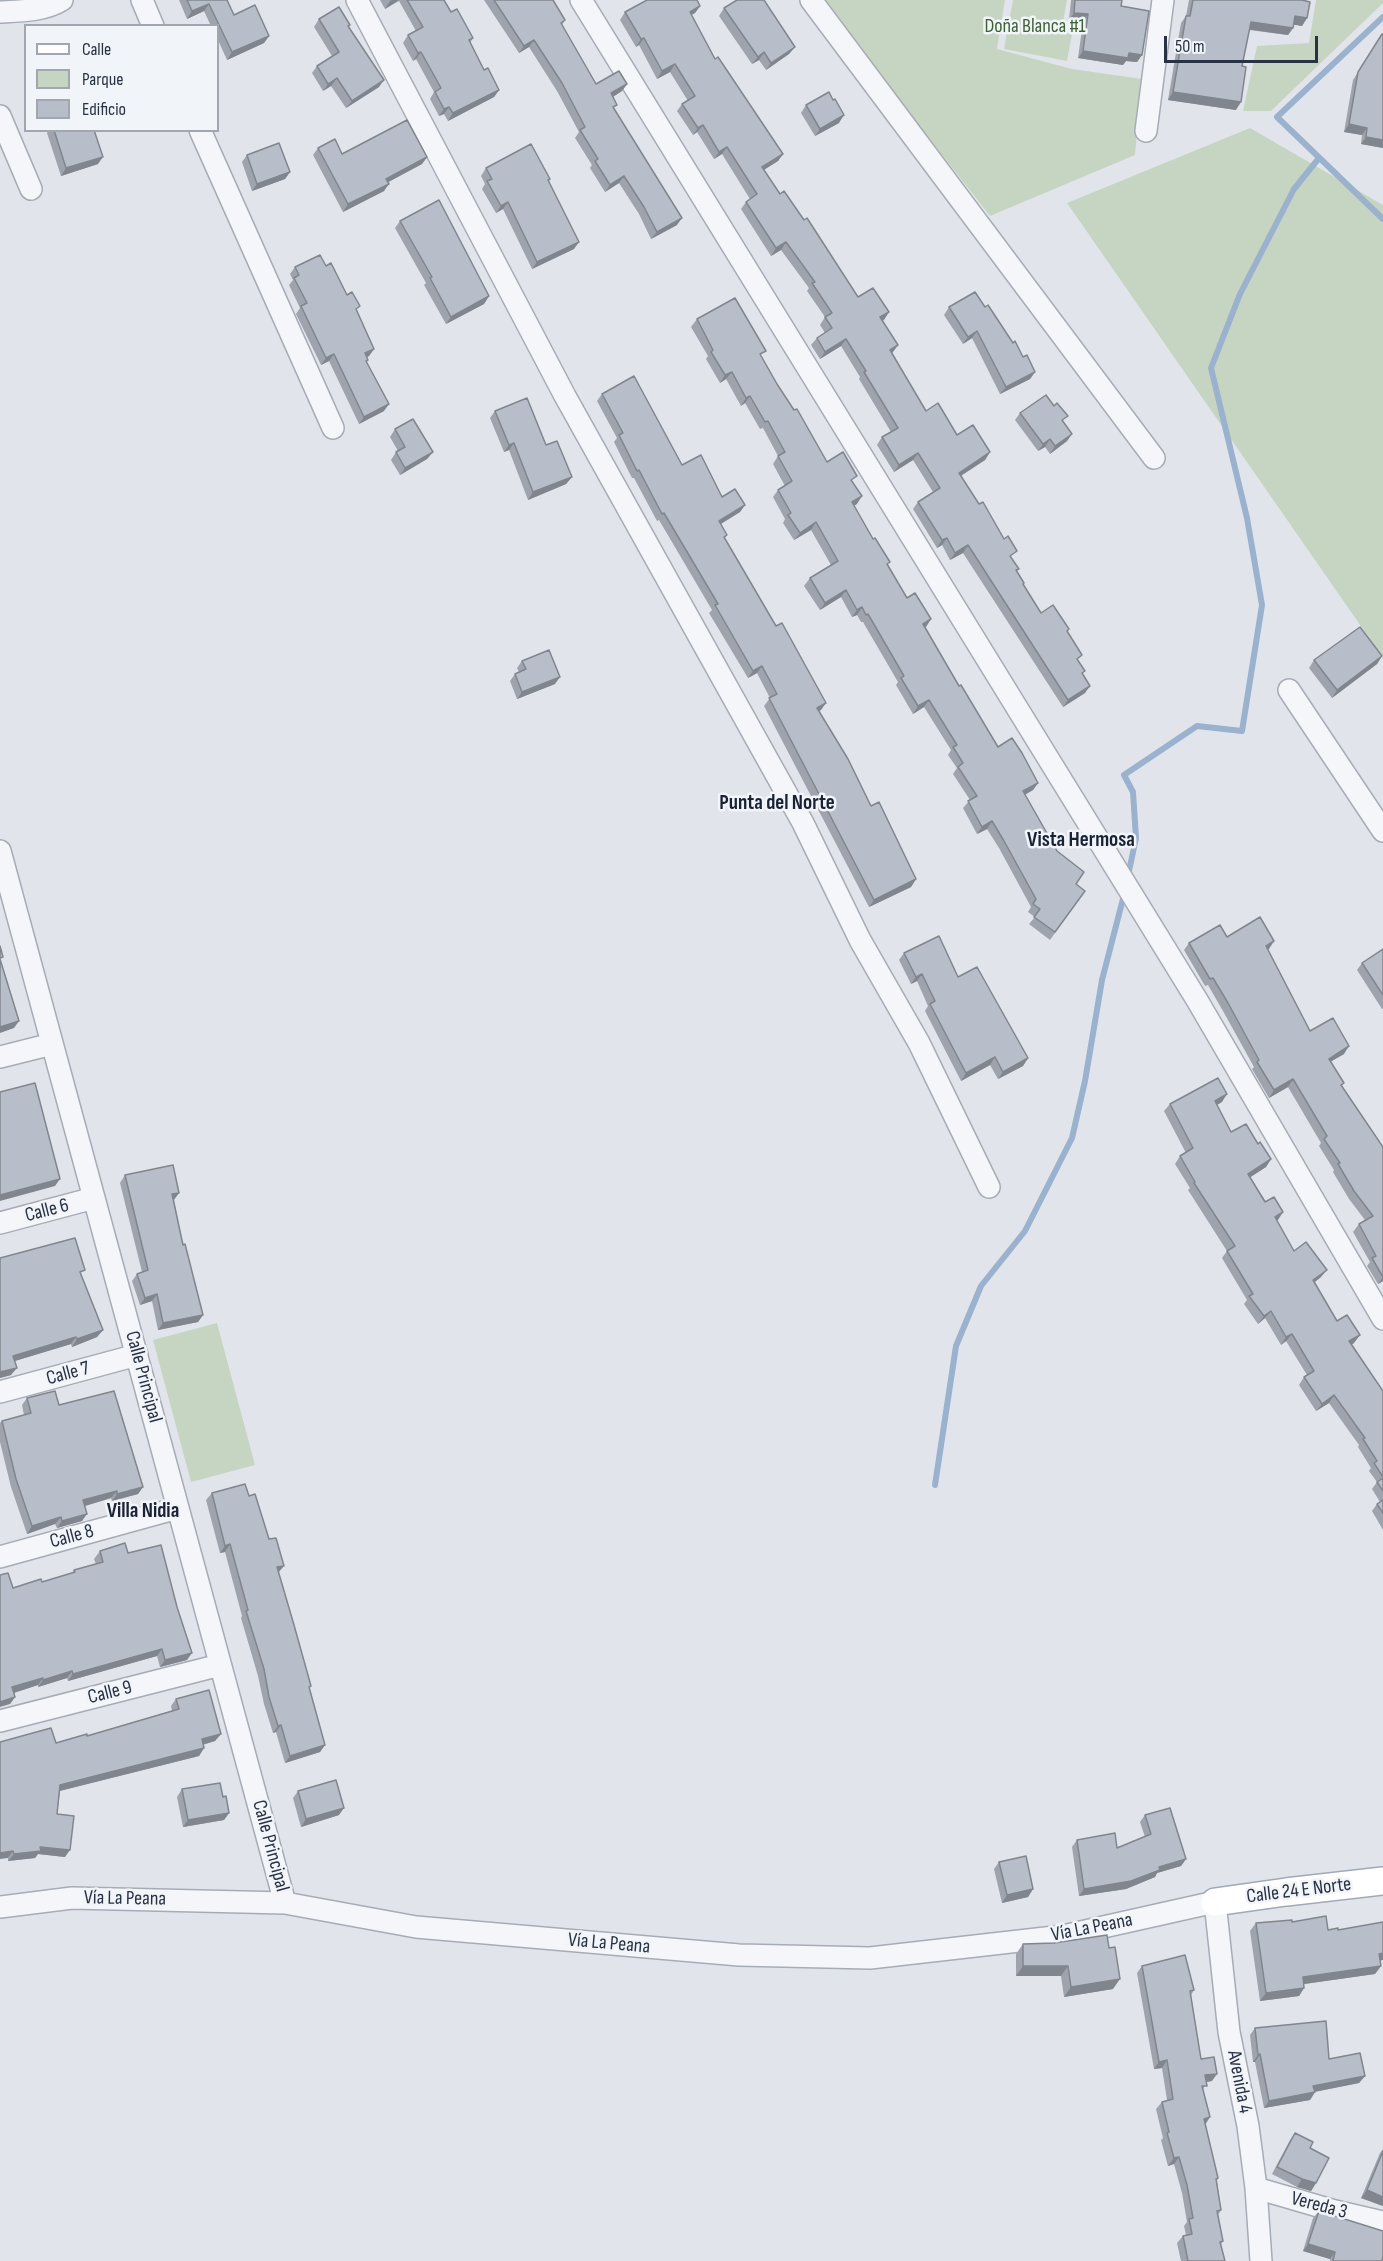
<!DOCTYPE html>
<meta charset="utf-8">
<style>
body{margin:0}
#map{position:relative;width:1383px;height:2261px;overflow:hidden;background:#e1e5eb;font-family:"Sofia Sans Condensed",sans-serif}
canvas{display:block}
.legend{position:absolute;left:24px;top:24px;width:195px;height:108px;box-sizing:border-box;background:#f1f4f8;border:2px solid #a1a6b0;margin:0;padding:8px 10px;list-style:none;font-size:18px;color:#283244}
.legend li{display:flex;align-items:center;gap:12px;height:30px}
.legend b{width:30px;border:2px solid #a1a6b0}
.scale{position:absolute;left:1164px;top:36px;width:154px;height:27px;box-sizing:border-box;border:3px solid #283244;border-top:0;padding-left:8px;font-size:18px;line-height:21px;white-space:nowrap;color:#283244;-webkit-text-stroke:4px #f1f4f8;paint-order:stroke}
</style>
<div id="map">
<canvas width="1383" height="2261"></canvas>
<ul class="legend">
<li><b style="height:8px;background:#fff"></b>Calle</li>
<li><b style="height:16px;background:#c6d5c2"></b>Parque</li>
<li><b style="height:16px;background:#b8bec9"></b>Edificio</li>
</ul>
<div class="scale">50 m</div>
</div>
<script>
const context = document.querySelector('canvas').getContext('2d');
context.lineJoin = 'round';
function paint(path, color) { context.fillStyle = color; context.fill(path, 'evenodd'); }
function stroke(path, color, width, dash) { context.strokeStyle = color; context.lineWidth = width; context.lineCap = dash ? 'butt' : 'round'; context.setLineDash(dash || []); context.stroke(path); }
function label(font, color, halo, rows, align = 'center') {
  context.font = font + ' "Sofia Sans Condensed",sans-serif'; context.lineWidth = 5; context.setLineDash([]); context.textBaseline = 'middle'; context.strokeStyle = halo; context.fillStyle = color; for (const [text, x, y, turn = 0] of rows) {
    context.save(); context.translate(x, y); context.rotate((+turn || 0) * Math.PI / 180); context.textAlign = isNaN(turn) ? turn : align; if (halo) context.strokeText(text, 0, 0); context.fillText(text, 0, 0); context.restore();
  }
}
const green = new Path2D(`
 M821,0H1005L997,49L1072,69L1142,79L1135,155L990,216Z
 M1013,0H1067L1061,32L1072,34L1067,61L1004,49Z
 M1316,0H1383V3L1271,111H1243L1257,46L1309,43Z
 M1250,128L1383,205V658L1067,203Z
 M217,1323L255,1465L191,1482L153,1340Z`);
const stream = new Path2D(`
 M1383,17L1277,117L1383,219
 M1128,876L1136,838L1133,792L1124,775L1197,726L1242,731L1262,605L1247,518L1211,368L1240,294L1294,189L1319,158
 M935,1485L956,1346L981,1286L1025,1231L1072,1138L1085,1081L1102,980L1124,895`);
const minor = new Path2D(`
 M142,0L153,26
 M357,0L565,396L803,823L860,940L919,1043L989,1187
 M581,0L1197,1000L1383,1319
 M811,0L1154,458
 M0,12C20,11 45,11 62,0
 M0,116L31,189
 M200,130L333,428
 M1146,131L1163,0
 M1289,690L1383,831
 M0,851L285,1903
 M0,1057L52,1044
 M0,1223L94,1198
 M0,1392L137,1355
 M0,1557L178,1508
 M0,1721L220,1665
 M0,1907L72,1898L285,1903L416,1927L739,1955L870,1958L1063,1936L1215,1902L1229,2032L1248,2126L1256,2188L1261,2261
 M1256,2188L1335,2211L1383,2222`);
const major = new Path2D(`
 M1215,1902L1286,1892L1383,1881`);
const wall = new Path2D(`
 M179,0H227L234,15L269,36L264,43L227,60L218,40V26H211L204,11L187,19Z
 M380,0H444L451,12L473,38L470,43L484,70L499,90L494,97L448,121L444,114L439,116L430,99L434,92L416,59L413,61L403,43L408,35L416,31L399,1L385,9Z
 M484,0H553L565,20L562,25L596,84H627L622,91L613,97L614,109L677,225L651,239L639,214L619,183L605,192L590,168L592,165L575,138L579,132L557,91L529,47L519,53Z
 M1071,0H1122L1121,6L1142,55L1137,62L1126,61L1123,65L1078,58L1083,22L1069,20Z
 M1189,0H1302L1307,18L1302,26L1293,24V28L1288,35L1249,30L1242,66L1236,110L1168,100L1181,23L1186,16Z
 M700,6L695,13L691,15L715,59L783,154L778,161L764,170L780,194L804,220L858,297L889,312L882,320L898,345L892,353L926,411L957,435L990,452L985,460L961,476L1012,559L1017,572L1024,583L1023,584L1041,613L1067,632L1083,675L1085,693L1063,707L963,553L950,560L942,545L937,548L913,509L918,502L933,492L913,460L894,472L877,445L882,437L891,432L859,379L860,377L841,346L820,359L811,345L817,338L825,333L820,325L825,317L807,291L809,288L781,250L771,256L741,209L746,202L750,199L722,154L714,159L697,132L693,135L677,111L682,104L688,101L670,72L657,79L639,45L636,47L620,20L625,12Z
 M724,8L795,47L789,54L766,70L759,60L752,64L719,16Z
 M319,19L348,27L379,87L346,108L331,86L323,91L312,73L317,66L332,56L314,27Z
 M1382,34H1383V148L1361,144L1362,135L1344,132L1353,80Z
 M806,105L839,123L815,136L801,113Z
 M49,130H94L98,164L61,176L47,133Z
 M318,148L342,154L427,157L422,164L388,182L384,191L343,212L313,155Z
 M247,155L290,172L285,179L252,191L242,162Z
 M486,168L550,179L549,181L574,249L532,269L503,209L496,213L482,189L485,184L481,176Z
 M400,221L489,296L484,304L446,324L424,285L426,283L395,228Z
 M326,266L347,295L357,311L374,349L369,356L367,357V362L384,411L359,424L329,361L321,365L296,314L300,308L289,285L293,280L290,274L295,267Z
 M949,307H985L1035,372L1030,379L1000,394L972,338L963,344L944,315Z
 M697,319L762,357L777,384L827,462L853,482L857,504L854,505L907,598L926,627H925L959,686L998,747L1038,783L1033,790L1025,795L1076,884L1085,891L1050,940L1029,924L1035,917L1028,912L1031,907L999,848L987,829L977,834L963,808L970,800L953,774L957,768L948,755L951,750L924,707L913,714L896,685L898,682L863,622H861L857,615L852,617L841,597L820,610L804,586L810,578L831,565L811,530L794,540L783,523L785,519L773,497L778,490L785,486L773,464L778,456L763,428L760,429L745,403L741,406L726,379L720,383L706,359L708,356L691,327Z
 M602,394L682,465L722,497L745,505L740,512L721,524L727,535L724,539L821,710L819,711L871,806L916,879L911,887L869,907L764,706L770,698L757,673L748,678L709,613L712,610L659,520L657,521L634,478H632L614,442L617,438L597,401Z
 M495,411L546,445L572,477L566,484L528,500L509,450L504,452L490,418Z
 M1020,413L1072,434L1067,441L1050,454L1045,447L1038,451L1015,420Z
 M395,429L433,452L427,459L400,475L391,460L396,452L398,451L390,437Z
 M1382,656L1377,664L1332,698L1309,668L1314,660Z
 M522,661L555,684L517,699L510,681L515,674L519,672L517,668Z
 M1274,941L1268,949L1310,1031L1344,1054L1330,1062L1344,1083L1342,1086L1383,1147V1281L1378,1284L1367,1266L1370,1262L1353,1232L1359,1224L1365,1220L1349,1199L1333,1172L1334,1170L1319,1146L1321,1143L1288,1087L1269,1098L1252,1069L1254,1067L1223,1011L1208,985L1205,986L1184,950L1189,943Z
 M1383,949V1009H1382L1357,970L1362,963Z
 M904,953L958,977L1028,1058L1023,1066L998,1079L990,1065L961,1081L925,1011L928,1006L917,981L911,984L899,960Z
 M1222,1102L1217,1105L1231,1132L1258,1144L1271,1159L1266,1167L1250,1177L1278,1220L1276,1221L1294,1251L1321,1277L1315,1282L1337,1321L1354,1343L1352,1344L1383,1391V1530L1372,1511L1377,1504L1380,1502L1372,1489L1377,1482L1369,1471L1371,1468L1358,1447L1359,1445L1329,1403L1316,1411L1299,1385L1304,1377L1307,1375L1286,1341L1281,1345L1265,1318L1258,1324L1244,1304L1247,1300L1222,1258L1227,1251L1188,1190L1190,1188L1175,1164L1180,1156L1186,1153L1164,1111L1170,1104Z
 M125,1175L174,1200L183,1245L203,1315L198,1322L158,1330L152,1301L140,1305L132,1281L137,1274L142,1272L120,1183Z
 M81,1275L103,1330L97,1337L72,1347L71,1344L15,1361L11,1375L0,1378Z
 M27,1398L59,1405L143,1487L138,1494L112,1501L111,1498L85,1506L82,1521L57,1528L55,1524L27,1534L11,1487L0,1442V1423L2,1421L24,1415L22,1405Z
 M212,1493L249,1496L278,1573L309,1689L325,1745L320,1752L285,1763L276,1732L273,1733L264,1704L258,1676L241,1618L242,1616L225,1552L220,1553L206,1500Z
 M100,1551L128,1553L187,1660L160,1667L157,1656L68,1681L67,1678L38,1687V1685L14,1693L15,1697L10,1704L13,1588L42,1582L72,1573L74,1570L96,1564L94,1559Z
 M176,1699L221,1734L215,1741L203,1745L204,1748L199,1756L60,1791L57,1814L65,1857L38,1854L35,1858L8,1861V1858L56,1743L87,1736L172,1711L171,1706Z
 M182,1789L229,1813L224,1820L183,1827L177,1797Z
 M298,1791L339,1815L301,1827L293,1798Z
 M1145,1815L1186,1859L1181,1866L1157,1873L1155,1877L1126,1889L1079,1896L1072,1847L1077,1840L1117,1848L1145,1837L1140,1822Z
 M999,1862L1033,1889L1028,1897L1002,1903L994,1869Z
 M1292,1922L1328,1930H1338L1380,1961L1381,1966L1375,1974L1304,1984V1988L1299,1996L1260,2001L1250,1931L1256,1923Z
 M1054,1943L1113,1989L1064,1997L1061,1976H1016V1954L1023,1944Z
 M1142,1966L1194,1990L1191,1995L1201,2059L1212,2081L1206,2082L1203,2090L1205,2124L1218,2178L1217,2181L1221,2210L1218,2215L1223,2241L1221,2244L1225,2261H1181L1177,2243L1183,2236L1186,2235L1184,2226L1187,2222L1182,2193L1174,2164L1168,2166L1161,2140L1163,2138L1156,2109L1162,2102L1167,2100L1162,2068L1154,2069L1137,1973Z
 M1255,2028L1329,2059L1365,2076L1359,2083L1315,2092L1310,2100L1264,2108L1255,2062H1253L1250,2035Z
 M1295,2133L1310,2148L1316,2183L1311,2191L1297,2187L1272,2174L1290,2140Z
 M1383,2149V2206L1361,2198L1380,2153Z
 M1319,2211L1382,2261H1330V2259L1303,2251L1313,2218Z`);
const shadedWall = new Path2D(`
 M392,0H399L385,9L390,1Z
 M209,4L204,11L187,19L192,11Z
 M700,6L695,13L684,19L690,12Z
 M1074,13L1088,14L1083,22L1069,20Z
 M1295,16L1307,18L1302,26L1289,24Z
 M1251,22L1293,28L1288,35L1246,29Z
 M269,36L264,43L227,60L232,52Z
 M644,38L639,45L636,47L641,39Z
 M534,40L529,47L519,53L524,46Z
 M795,47L789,54L766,70L771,63Z
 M1083,51L1129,53L1142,55L1137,62L1126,61L1123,65L1078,58Z
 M421,52L416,59L413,61L418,53Z
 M764,52L759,60L752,64L758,57Z
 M675,64L670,72L657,79L662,71Z
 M337,78L331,86L323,91L328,84Z
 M384,80L379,87L346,108L352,101Z
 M627,84L622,91L606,101L611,93Z
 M499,90L494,97L448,121L453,113Z
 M1173,92L1241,102L1236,110L1168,100Z
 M449,107L444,114L439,116L444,109Z
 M844,115L839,123L815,136L820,129Z
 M1349,124L1367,128L1362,135L1344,132Z
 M703,125L697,132L693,135L698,128Z
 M1366,137L1383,140V148L1361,144Z
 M727,147L722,154L714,159L719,152Z
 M783,154L778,161L757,174L762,167Z
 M103,157L98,164L61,176L66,168Z
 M427,157L422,164L381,186L386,179Z
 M290,172L285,179L252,191L257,184Z
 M624,176L619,183L605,192L610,185Z
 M389,184L384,191L343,212L348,204Z
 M508,202L503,209L496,213L501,206Z
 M682,218L677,225L651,239L657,232Z
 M579,242L574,249L532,269L537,262Z
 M786,242L781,250L771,256L776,248Z
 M489,296L484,304L446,324L451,317Z
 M889,312L884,320L875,325L880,317Z
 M977,331L972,338L963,344L968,337Z
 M846,339L841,346L820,359L825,352Z
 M898,345L893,352L885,357L890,350Z
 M374,349L369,356L360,360L365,353Z
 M334,354L329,361L321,365L326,358Z
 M732,372L726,379L720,383L725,375Z
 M1035,372L1030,379L1000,394L1006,387Z
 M750,396L745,403L741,406L746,398Z
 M389,404L384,411L359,424L364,417Z
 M1072,434L1067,441L1050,454L1055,446Z
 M1050,439L1045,447L1038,451L1043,444Z
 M514,443L509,450L504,452L509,445Z
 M433,452L427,459L400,475L405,468Z
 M990,452L985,460L954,480L959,473Z
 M918,453L913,460L894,472L899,465Z
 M572,477L566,484L528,500L533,492Z
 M862,496L857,504L847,510L852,502Z
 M745,505L740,512L714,528L719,521Z
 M816,522L811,530L794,540L800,533Z
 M947,538L942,545L937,548L942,540Z
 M968,545L963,553L950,560L955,553Z
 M846,590L841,597L820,610L825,603Z
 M862,607L857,615L852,617L857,610Z
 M931,619L926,627L918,632L923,624Z
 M1382,656L1377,664L1332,698L1337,690Z
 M762,666L757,673L748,678L753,671Z
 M560,677L555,684L517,699L522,692Z
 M1090,686L1085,693L1063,707L1068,700Z
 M929,700L924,707L913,714L918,706Z
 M826,703L821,710L812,715L817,708Z
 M1038,783L1033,790L1018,798L1023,791Z
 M992,821L987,829L977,834L982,827Z
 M916,879L911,887L869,907L874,900Z
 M1274,941L1269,949L1261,953L1266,946Z
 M922,974L917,981L911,984L916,977Z
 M19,1021L14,1028L0,1033V1027Z
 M1349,1046L1344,1054L1323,1066L1329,1059Z
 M995,1057L990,1065L961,1081L966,1073Z
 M1028,1058L1023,1066L998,1079L1003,1072Z
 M1293,1079L1288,1087L1269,1098L1274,1090Z
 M1227,1094L1222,1102L1209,1109L1215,1101Z
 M1271,1159L1266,1167L1243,1182L1248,1174Z
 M60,1179L55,1186L0,1201V1195Z
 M179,1193L174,1200L167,1201L172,1194Z
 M1283,1212L1278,1220L1269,1225L1275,1217Z
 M1327,1270L1321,1277L1308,1287L1313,1280Z
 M1383,1277V1281L1378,1284Z
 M157,1294L152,1301L140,1305L145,1298Z
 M1271,1311L1265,1318L1258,1324L1264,1316Z
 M203,1315L198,1322L158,1330L163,1323Z
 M103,1330L97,1337L72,1347L77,1339Z
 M1292,1334L1286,1341L1281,1345L1286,1337Z
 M1360,1335L1354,1343L1344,1349L1349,1341Z
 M76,1337L71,1344L8,1363L13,1356Z
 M17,1368L11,1375L0,1378V1372Z
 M1334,1395L1329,1403L1316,1411L1322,1404Z
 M143,1487L138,1494L112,1501L117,1494Z
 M117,1491L111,1498L78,1508L83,1500Z
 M87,1514L82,1521L57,1528L62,1521Z
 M61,1517L55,1524L27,1534L32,1526Z
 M230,1544L225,1552L220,1553L225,1546Z
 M284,1566L278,1573L277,1567Z
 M162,1649L157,1656L68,1681L73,1674Z
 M192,1653L187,1660L160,1667L165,1660Z
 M72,1671L67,1678L38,1687L43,1680Z
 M43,1678L38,1685L7,1695L12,1687Z
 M15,1697L10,1704L0,1707V1702Z
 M281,1725L276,1732L273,1733L278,1726Z
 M221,1734L215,1741L197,1746L202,1739Z
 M325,1745L320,1752L285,1763L290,1756Z
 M204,1748L199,1756L55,1792L60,1785Z
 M344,1808L339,1815L301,1827L306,1819Z
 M229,1813L224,1820L183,1827L188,1820Z
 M40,1847L70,1850L65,1857L38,1854L35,1858L8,1861L14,1854Z
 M13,1851L8,1858L0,1859V1853Z
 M1186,1859L1181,1866L1157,1873L1155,1877L1126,1889L1079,1896L1084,1889Z
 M1033,1889L1028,1897L1002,1903L1007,1895Z
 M1383,1953V1960L1373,1962L1379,1954Z
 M1023,1966H1068L1061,1976H1016Z
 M1381,1966L1375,1974L1297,1985L1303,1977Z
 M1120,1979L1113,1989L1064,1997L1071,1987Z
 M1304,1988L1299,1996L1260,2001L1266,1993Z
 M1260,2054L1255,2062H1253L1258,2055Z
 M1167,2060L1162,2068L1154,2069L1159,2062Z
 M1217,2074L1212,2081L1200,2083L1205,2075Z
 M1365,2076L1359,2083L1308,2093L1313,2086Z
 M1315,2092L1310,2100L1264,2108L1269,2101Z
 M1210,2117L1205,2125L1204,2119Z
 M1179,2157L1174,2164L1168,2166L1174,2158Z
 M1302,2179L1316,2183L1311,2191L1297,2187Z
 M1367,2190L1383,2197V2206L1361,2198Z
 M1308,2244L1335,2252L1330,2259L1303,2251Z`);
const building = new Path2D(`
 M187,0H227L234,15L255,5L269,36L232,52L209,4L192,11Z
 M407,0H444L451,12L457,9L473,38L469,40L484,70L488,68L499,90L453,113L449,107L444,109L435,92L441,88L421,52L418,53L408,35L423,27Z
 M494,0H553L565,20L561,23L596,84L619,71L627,84L611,93L617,105L613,107L682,218L657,232L644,207L624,176L610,185L595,161L598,159L580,130L585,127L562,83L534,40L524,46Z
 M647,0H697L700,6L690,12L715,59L718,57L783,154L762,167L780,194L784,191L804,220L807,218L858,297L873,288L889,312L880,317L898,345L890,350L926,411L938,403L957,435L973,425L990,452L959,473L979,504L983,502L1004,539L1008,536L1017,551L1010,556L1019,569L1016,570L1024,583L1023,584L1041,613L1053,605L1069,629L1067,631L1082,655L1077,659L1085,671L1082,673L1090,686L1068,700L968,545L955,553L947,538L942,540L918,502L940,488L918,453L899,465L882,437L898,428L864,372L866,371L846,339L825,352L817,338L832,328L825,317L832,313L812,283L815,282L786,242L776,248L746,202L757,194L727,147L719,152L703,125L698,128L682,104L695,96L675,64L662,71L644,38L641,39L625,12Z
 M737,0H764L795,47L771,63L764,52L758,57L724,8Z
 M1075,0H1122L1121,6L1149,11L1142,55L1129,53L1128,58L1083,51L1088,14L1074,13Z
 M1193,0H1302L1310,2L1307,18L1295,16L1293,28L1251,22L1242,66L1246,67L1241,102L1173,92L1186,16H1190Z
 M339,7L350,25L348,26L384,80L352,101L337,78L328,84L317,66L339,52L319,19Z
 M1382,34H1383V140L1366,137L1367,128L1349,124L1358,72Z
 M829,92L833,100L835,99L844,115L820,129L806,105Z
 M407,120L427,157L386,179L389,184L348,204L318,148L335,139L342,154Z
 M54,130H94L103,157L66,168Z
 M279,143L290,172L257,184L247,155Z
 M531,144L550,179L548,180L579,242L537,262L508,202L501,206L487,181L492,179L486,168Z
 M439,200L489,296L451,317L430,278L432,277L400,221Z
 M320,255L326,266L331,263L347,295L352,292L360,306L356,309L374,349L365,353L368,360L366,361L389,404L364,417L334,354L326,358L301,306L307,303L294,278L299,275L295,267Z
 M975,292L985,307L988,305L1013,343L1015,341L1023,357L1027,355L1035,372L1006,387L977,331L968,337L949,307Z
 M735,298L766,351L760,354L777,384L794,410L797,409L827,462L843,452L857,476L851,480L862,496L852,502L873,539L875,538L890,562L887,564L907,598L915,593L931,619L923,624L959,686L961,685L998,747L1012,738L1022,753L1038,783L1023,791L1057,851L1084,872L1076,884L1085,891L1055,932L1034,917L1040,909L1033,904L1036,899L1004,841L992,821L982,827L968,801L977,796L958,767L963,763L953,747L957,745L929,700L918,706L901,678L904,676L868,614L866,615L862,607L857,610L846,590L825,603L810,578L838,561L816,522L800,533L788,515L791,513L778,490L792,481L778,456L785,452L768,421L765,422L750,396L746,398L732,372L725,375L711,352L713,350L697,319Z
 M634,376L682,465L701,455L722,497L735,489L745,505L719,521L727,535L724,537L776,626L782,623L826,703L817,708L848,759L871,806L879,802L916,879L874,900L769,698L777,694L762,666L753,671L715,605L718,604L664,513L662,514L639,470L637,471L619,435L623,433L602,394Z
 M1046,395L1054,406L1057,403L1068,416L1062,420L1072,434L1055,446L1050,439L1043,444L1020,413Z
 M527,398L546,445L557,441L572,477L533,492L514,443L509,445L495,411Z
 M413,419L433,452L405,468L396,452L405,447L395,429Z
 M1360,627L1382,656L1337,690L1314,660Z
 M549,650L560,677L522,692L515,674L526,669L522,661Z
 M1260,917L1274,941L1266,946L1310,1031L1333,1018L1349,1046L1329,1059L1344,1083L1341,1085L1383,1147V1277L1372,1258L1376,1256L1359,1224L1373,1216L1354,1191L1338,1164L1340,1163L1324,1139L1327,1136L1293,1079L1274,1090L1257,1062L1259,1060L1228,1003L1213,978L1210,979L1189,943L1220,925L1227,937Z
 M939,936L958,977L977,967L1028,1058L1003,1072L995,1057L966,1073L930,1004L935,1001L922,974L916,977L904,953Z
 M0,946L3,957L0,958Z
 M1383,949V995L1362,963Z
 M0,959L19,1021L0,1027Z
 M1218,1078L1227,1094L1215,1101L1231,1132L1246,1124L1258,1144L1260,1142L1271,1159L1248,1174L1265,1202L1274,1197L1283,1212L1275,1217L1294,1251L1306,1242L1327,1270L1313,1280L1337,1321L1347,1315L1360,1335L1349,1341L1383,1391V1477L1374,1463L1377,1461L1363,1439L1365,1438L1334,1395L1322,1404L1304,1377L1314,1371L1292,1334L1286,1337L1271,1311L1264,1316L1249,1296L1253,1294L1227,1251L1235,1246L1194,1183L1195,1182L1180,1156L1193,1148L1170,1104Z
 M35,1083L60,1179L0,1195V1092Z
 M173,1165L179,1193L172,1194L183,1245L185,1244L203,1315L163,1323L157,1294L145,1298L137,1274L148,1270L125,1175Z
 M75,1238L85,1270L80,1272L103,1330L77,1339L76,1337L13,1356L17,1368L0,1372V1258Z
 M55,1391L59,1405L114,1391L143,1487L117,1494V1491L83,1500L87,1514L62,1521L61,1517L32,1526L16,1479L2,1421L31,1413L27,1398Z
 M1383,1478V1491L1377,1482Z
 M245,1484L249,1496L255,1494L269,1539L276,1538L284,1566L277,1567L294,1625L311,1686L309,1687L325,1745L290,1756L281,1725L278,1726L269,1697L264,1669L246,1611L248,1610L230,1544L225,1546L212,1493Z
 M1383,1500V1513L1377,1504Z
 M125,1543L128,1553L161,1545L177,1607L192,1653L165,1660L162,1649L73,1674L72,1671L43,1680V1678L12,1687L15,1697L0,1702V1575L8,1573L13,1588L41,1579L42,1582L75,1572L74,1570L103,1562L100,1551Z
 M209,1690L221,1734L202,1739L204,1748L60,1785L57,1814L74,1816L70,1850L40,1847L41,1851L14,1854L13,1851L0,1853V1742L51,1728L56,1743L87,1734V1736L179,1709L176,1699Z
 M336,1780L344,1808L306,1819L298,1791Z
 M220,1783L223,1797L226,1796L229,1813L188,1820L182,1789Z
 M1170,1808L1186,1859L1159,1867L1160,1870L1131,1881L1084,1889L1077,1840L1115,1833L1117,1848L1151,1834L1145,1815Z
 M1026,1856L1033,1889L1007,1895L999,1862Z
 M1326,1916L1328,1930L1338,1928V1930L1383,1922V1953L1379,1954L1381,1966L1303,1977L1304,1988L1266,1993L1256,1923L1292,1920V1922Z
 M1107,1935L1109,1948L1115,1947L1120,1979L1071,1987L1068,1966H1023V1944L1054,1943Z
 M1185,1955L1194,1990L1190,1991L1201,2059L1214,2057L1217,2074L1205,2075L1207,2086H1202L1210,2117L1204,2119L1218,2178L1216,2179L1221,2210L1217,2211L1223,2241L1220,2242L1225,2261H1188L1183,2236L1192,2234L1189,2219L1193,2218L1187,2185L1179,2157L1174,2158L1167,2133L1169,2132L1162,2102L1173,2099L1167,2060L1159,2062L1142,1966Z
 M1326,2021L1329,2059L1360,2053L1365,2076L1313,2086L1315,2092L1269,2101L1260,2054L1258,2055L1255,2028Z
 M1295,2133L1313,2142L1310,2148L1329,2158L1316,2183L1302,2179L1277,2167Z
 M1383,2151V2197L1367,2190Z
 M1319,2211L1383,2231V2256L1382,2261H1333L1335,2252L1308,2244Z`);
const parkNames = [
 ["Doña Blanca #1",1035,27]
];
const streetNames = [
 ["Calle 6",47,1211,-14],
 ["Calle 7",68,1374,-15],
 ["Calle Principal",143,1377,75],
 ["Calle 8",72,1537,-15],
 ["Calle 9",110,1693,-14],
 ["Calle Principal",270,1846,75],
 ["Calle 24 E Norte",1299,1891,-7],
 ["Vía La Peana",125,1899,1],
 ["Vía La Peana",1092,1928,-11],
 ["Vía La Peana",609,1944,5],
 ["Avenida 4",1239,2082,79],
 ["Vereda 3",1319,2206,15]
];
const neighbourhoodNames = [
 ["Punta del Norte",777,804],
 ["Vista Hermosa",1081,841],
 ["Villa Nidia",143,1512]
];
paint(green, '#c6d5c2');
stroke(stream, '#9ab2cd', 6);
stroke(minor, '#a6acb6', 24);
stroke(major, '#a0a9b7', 30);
stroke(minor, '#f5f6f9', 21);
stroke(major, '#fff', 27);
paint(wall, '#9ea3ad');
paint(shadedWall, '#81858d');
paint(building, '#b8bec9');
stroke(building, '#81858d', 1.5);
label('20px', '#3c6135', '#f1f4f8', parkNames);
label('20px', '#283244', '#f1f4f8', streetNames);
label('bold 21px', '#1a2335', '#f1f4f8', neighbourhoodNames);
</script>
